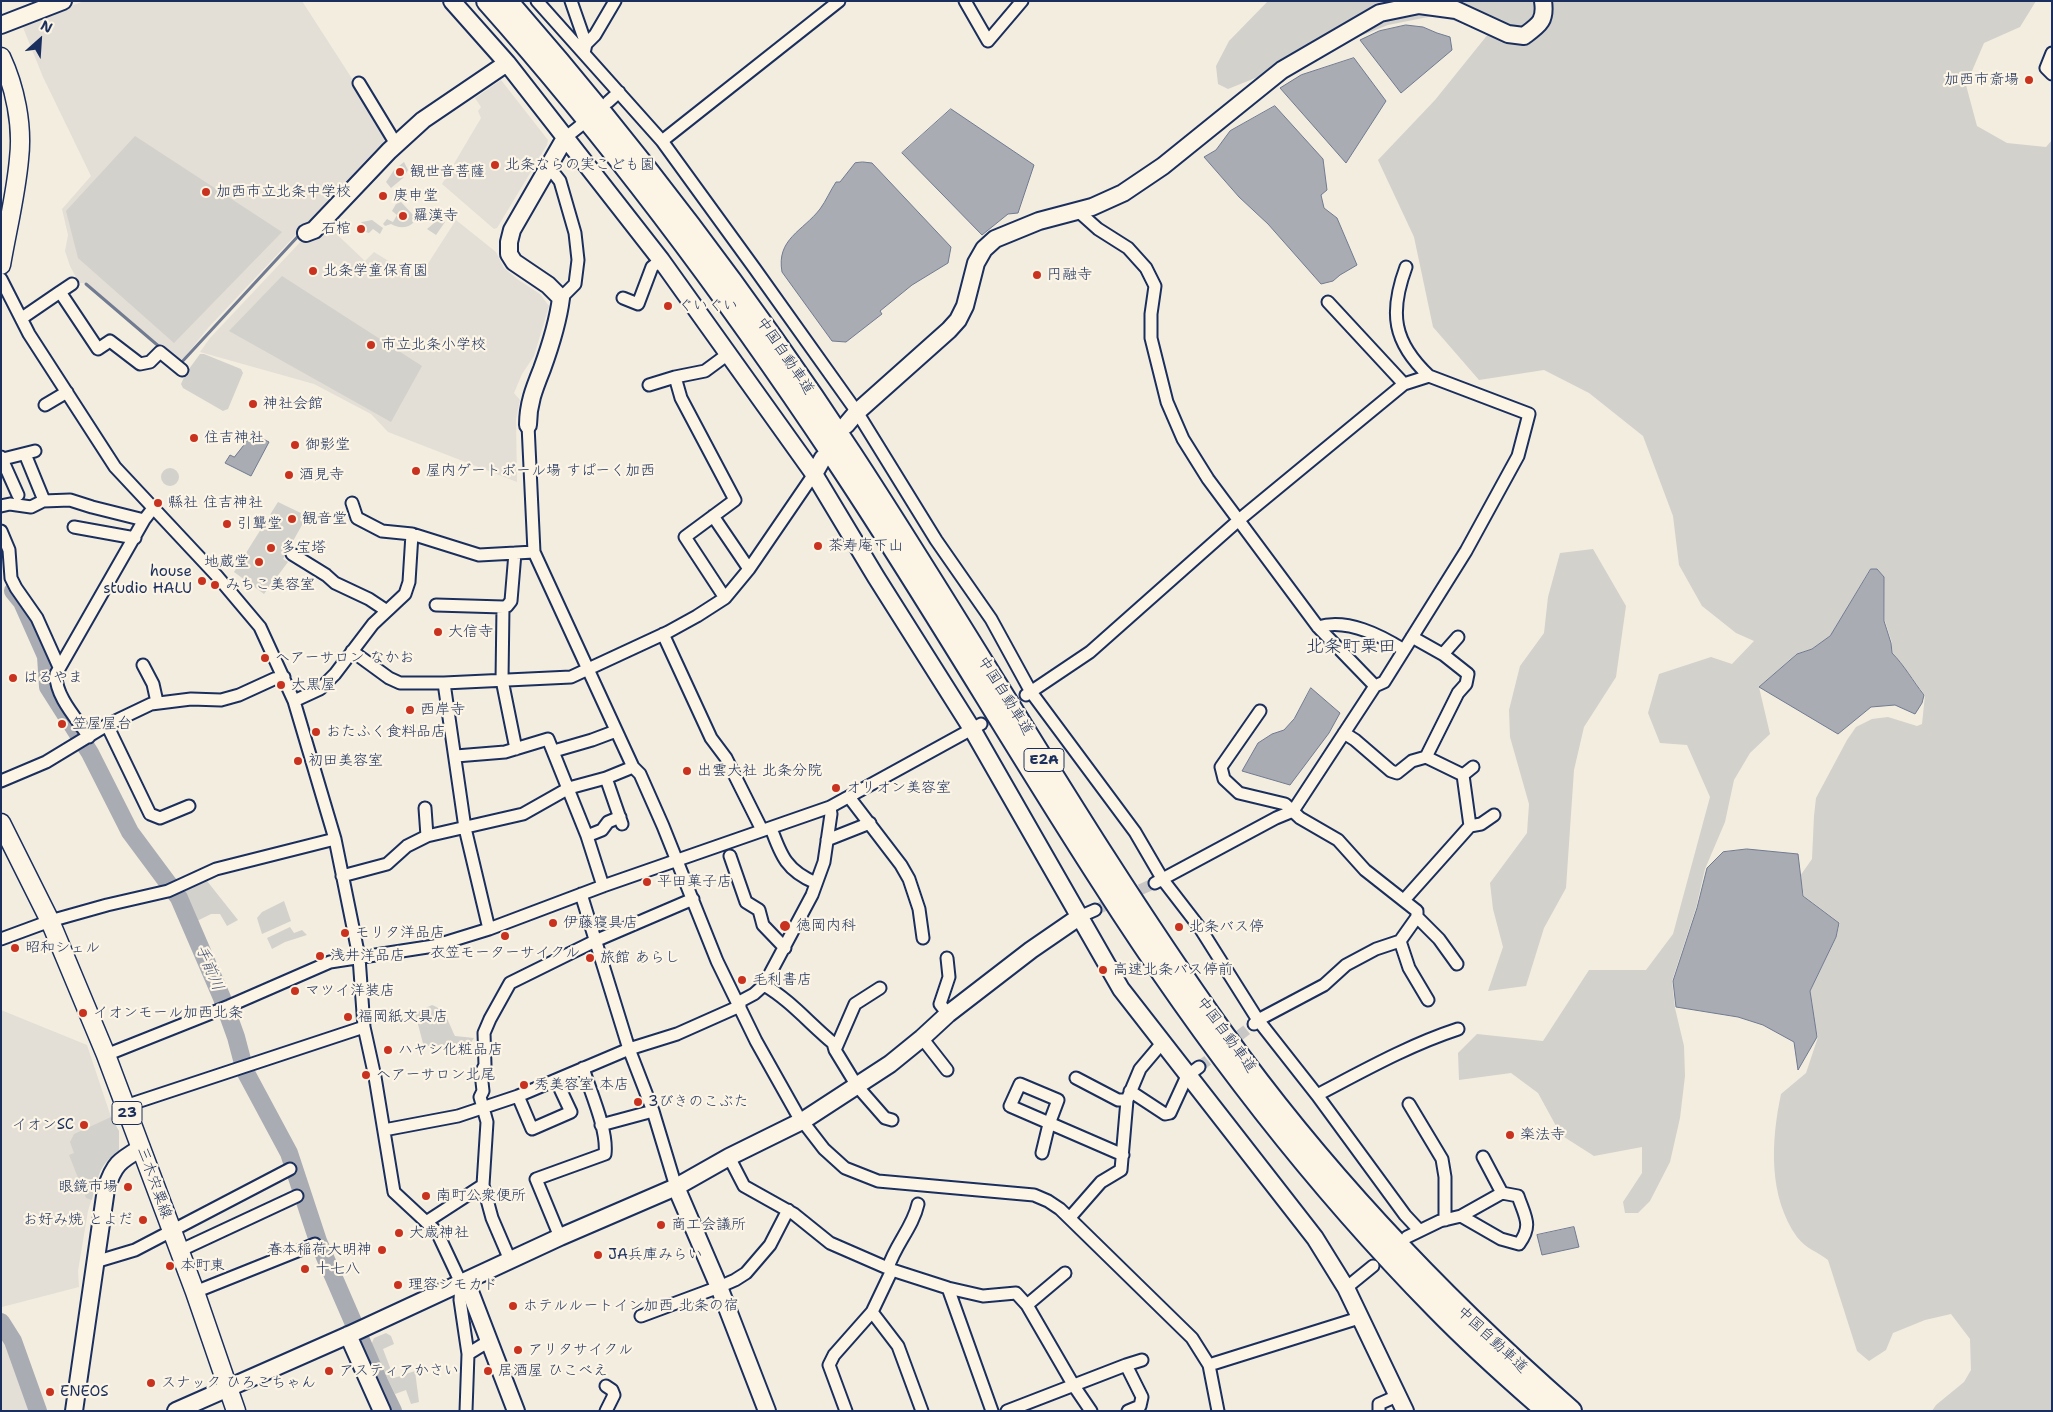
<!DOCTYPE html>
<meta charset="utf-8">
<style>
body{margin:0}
#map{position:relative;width:2053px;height:1412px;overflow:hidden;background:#f3ede0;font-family:"Shantell Sans",sans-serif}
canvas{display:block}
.frame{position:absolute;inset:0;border:2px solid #1b2f5e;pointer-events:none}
.north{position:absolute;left:15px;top:15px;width:50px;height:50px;-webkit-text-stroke:4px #fcf5e5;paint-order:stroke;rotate:26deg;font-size:14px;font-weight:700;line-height:20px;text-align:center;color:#1b2f5e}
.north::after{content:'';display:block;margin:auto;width:18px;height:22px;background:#1b2f5e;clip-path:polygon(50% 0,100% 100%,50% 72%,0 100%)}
</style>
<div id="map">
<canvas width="2053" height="1412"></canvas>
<div class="frame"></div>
<div class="north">N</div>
</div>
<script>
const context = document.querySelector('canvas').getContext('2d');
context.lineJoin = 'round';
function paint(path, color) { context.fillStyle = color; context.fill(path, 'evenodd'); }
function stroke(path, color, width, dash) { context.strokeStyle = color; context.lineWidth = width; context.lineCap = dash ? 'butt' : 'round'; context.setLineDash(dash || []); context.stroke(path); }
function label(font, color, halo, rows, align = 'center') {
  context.font = font + ' "Shantell Sans","Klee One",sans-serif'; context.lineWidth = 4.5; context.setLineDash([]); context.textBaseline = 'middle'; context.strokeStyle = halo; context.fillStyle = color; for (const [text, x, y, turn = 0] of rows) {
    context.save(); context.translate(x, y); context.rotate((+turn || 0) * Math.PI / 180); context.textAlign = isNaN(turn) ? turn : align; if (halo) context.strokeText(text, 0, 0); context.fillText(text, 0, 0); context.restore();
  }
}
const built = new Path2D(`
 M84,1H302L389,136L208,328L184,358L178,361L86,283H79L70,266L65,251L68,235L62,209L91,176L43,77L22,25Z
 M501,80L548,140L547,145L497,228L494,229L442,184L481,118L478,111L481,107L475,98Z
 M456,220L496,252L504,268L517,279L540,294L549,306L534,356L522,374L514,393L520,400L516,419L517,482L388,432L371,414L314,384L200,352L210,338L305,237L311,241L327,225L365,261L374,252L418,279Z
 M1,1010L87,1045L111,1117L119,1131V1151L108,1158L101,1169L88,1211L78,1271L79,1287L2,1307Z
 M1,1335L22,1376L29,1411H1Z`);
const green = new Path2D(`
 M1268,1H2036L2020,27L1984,43L1966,85L1977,126L2007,143L2046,147L2052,140V1411H1932L1936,1405L1964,1382L1971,1370L1970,1339L1951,1314L1925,1320L1893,1333L1886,1350L1869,1361L1857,1351L1828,1260C1818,1252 1806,1249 1797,1237C1768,1196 1771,1141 1781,1094L1806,1073L1818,1037L1813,1017L1810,991L1836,937L1840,923L1804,896L1800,876L1812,859L1814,816L1816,798L1847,740L1856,727L1872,719L1888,717L1917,726L1922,724L1925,695C1914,681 1904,665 1892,653V643L1885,621L1884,577L1877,569H1871L1830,636L1812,649L1796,654L1759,687L1770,734L1750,753L1734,780L1725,822L1705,869L1696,908L1672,981L1675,1008L1684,1046L1685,1076L1680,1118L1670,1162L1650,1201L1638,1213H1625L1623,1202L1642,1173V1147L1594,1156L1561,1135L1538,1093L1511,1073L1459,1080L1458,1053L1477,1034L1543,1041L1589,970H1646L1673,934L1710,797L1687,745L1660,743L1648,713L1659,674L1711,657L1732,664L1754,641L1736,633L1702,606L1679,565L1673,516L1643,436L1589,393L1544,370L1479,380L1433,327L1414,237L1378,160L1435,100L1489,33L1438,15L1388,25L1228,89L1218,84L1216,66L1229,41Z
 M135,136L282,232L174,343L78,258L66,211Z
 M404,162L408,170L403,178L391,188L386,182L394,170Z
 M401,202L416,218C412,229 399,229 391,224L385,226L383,224L387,219L393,222L397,215L392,211L396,204Z
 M440,218H443L445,222L436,235L427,229Z
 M372,220L383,228L380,234L373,229L369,233L366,232L364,233L357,226L362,222Z
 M282,276L422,366L391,422L229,331Z
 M200,354H204L241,369L243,373L228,409L223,411L183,388L181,384L186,373Z
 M161 477a9 9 0 1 1 18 0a9 9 0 1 1-18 0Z
 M278,502L307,516L283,559L288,562L264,594L234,572Z
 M1593,549L1626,606L1616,677L1584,727L1574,770L1566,888L1544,928L1526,986L1488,991L1503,947L1493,909L1490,883L1527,833L1529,804L1510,737L1509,710L1520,666L1544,633L1548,597L1560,553Z
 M207,881L238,920L227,926L220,914H211L197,921L183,891Z
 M284,901L291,921L262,934L257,918L262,912Z
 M290,927L294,933L302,930L307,935L285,942L272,949L267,938Z
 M432,1005C446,1010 449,1024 455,1036L474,1038L469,1045H434L424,1047L415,1013Z
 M111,1117L119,1131V1151C99,1164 97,1178 92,1200L86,1198L69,1155L74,1153L70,1142L74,1134Z
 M386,1333L391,1336L394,1344L383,1349L394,1378L415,1371L419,1402L411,1404L406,1390L395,1394L371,1345L374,1338Z`);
const water = new Path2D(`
 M1406,25L1423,27L1437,33L1450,37L1452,50L1401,93L1360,40L1379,31Z
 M1354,58L1386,101L1346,163L1280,88L1301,75Z
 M1275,106L1323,159L1327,190L1321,195L1324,208L1337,218L1357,265L1340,275L1333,281L1321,284L1268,224L1239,197L1204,157L1216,150L1230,131Z
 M951,109L1034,165L1018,213L1008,214L982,235L902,153Z
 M863,162L872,163L951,247L948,263L912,285L880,311L882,314L846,342L832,341L782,272C776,239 803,231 820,209C826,201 830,191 836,182H840L855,163Z
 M253,434L269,442L251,476L225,463L230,455L234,457Z
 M1871,569H1877L1884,577V621L1891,643L1892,653C1904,665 1913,681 1924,695L1922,703L1915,714L1895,705L1871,707L1838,734L1759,687L1797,654L1812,649L1830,636Z
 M1311,688L1340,713L1329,733L1290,785L1242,771L1258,743L1272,734L1284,730L1294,719Z
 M1747,849L1798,854L1803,896L1839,923L1836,937L1810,991L1817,1037L1798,1070L1794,1042L1763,1025L1738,1017L1676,1007L1673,981L1697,908L1707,868L1723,852Z
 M1574,1227L1579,1247L1542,1255L1537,1235Z`);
const stream = new Path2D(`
 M348,183L390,138
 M86,284L162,349
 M180,364L301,233`);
const river = new Path2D(`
 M13,591L22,602L46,656L48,687L90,753L130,832L179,898L222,998L236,1037L245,1071L289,1153L318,1241L380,1384L393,1411
 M1,1322L13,1341L38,1411`);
const streetTunnel = new Path2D(`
 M981,724L1026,695
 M1095,910L1155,883
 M1199,1067L1254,1024`);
const street = new Path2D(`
 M537,1L662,141L755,269L857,412L936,540L991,619L1031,692L1135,832L1163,880L1200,928L1258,1020L1317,1095L1405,1215L1419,1230
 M571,1L586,44L584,53
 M965,1L988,41L1022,1
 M586,44L595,35L615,1
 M2052,53L2046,68L2052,74
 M359,83L396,144
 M608,102L619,92
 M565,138L580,126
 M662,141L839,1
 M549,167L560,181L575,233L578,260L575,284L561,298
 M1079,212L1098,229L1128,248L1146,268L1155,286L1151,314V338L1167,402L1183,439L1208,479L1318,627L1375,686
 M1406,267C1389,313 1393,342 1429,376
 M1,279L29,334L115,467L217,576L260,627L294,701L335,839L359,957L364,1027L375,1077L394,1192L437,1232L461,1283L460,1300L468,1354L466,1411
 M60,292L72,284
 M623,298L638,304L652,267L661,260
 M1328,302L1404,384
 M22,318L60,292L98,349L110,341L140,364L150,362L160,352L182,370
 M675,377L681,398L735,500L685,537L725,598
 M649,385L675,377L705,371L728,354
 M45,405L67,392
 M528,425L534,552L633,767L640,774L663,826L717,961L756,1041L797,1114L824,1149L845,1168L878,1181L1034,1195L1048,1201L1060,1209L1192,1338L1209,1365L1218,1411
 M25,454L43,498
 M1,457L18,495
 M3,459L35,451
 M352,503L357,518L382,531L412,534
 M1,506L10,504L31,507L43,501L70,500L92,507L144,520
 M713,516L749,569
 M74,527L135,538
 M1,531L9,550L11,578L16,588L37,618L59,667
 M515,553L511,601L507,606L503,607L502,680L516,749
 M292,554L326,575L335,583L369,599L387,611
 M436,605L503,607
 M1318,627C1347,618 1380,635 1404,650
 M663,634L711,738L726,758L762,830
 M1412,637L1444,655L1468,674L1466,684L1458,693L1426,757
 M352,651L389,678L400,683H444L571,677L668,632L697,616L725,598L749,569L814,474
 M1443,654L1458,637
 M143,665L153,684L157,702
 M444,683L465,828L489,929
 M1026,695L1090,652L1240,519L1404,384L1429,376L1529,414L1518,456L1466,551L1384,682L1375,686L1293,811L1276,818L1155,883
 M294,701L320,689L335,674L373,624L405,594L409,582L412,534L479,555L534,552
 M1260,711L1221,767L1224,779L1239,793L1285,804L1300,818L1338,840L1365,870L1417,911V917L1439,939L1457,964
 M107,725L150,814L160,818L189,806
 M1344,733L1355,740L1391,771L1397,773L1412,761L1426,757L1463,775L1470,826L1404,900
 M89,737C77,719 55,696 56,674L144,520L154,507
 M554,751L592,740L616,731
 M456,756L505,752L548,739L587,836L603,886
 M1463,775L1473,767
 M606,778L622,824
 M1,781L46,762L107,725L151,704L191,699L221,700L239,695L274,679L284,677
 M849,797L901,865L909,879L919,909L923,938
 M425,808L427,836
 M1470,826L1481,824L1494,815
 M771,828C781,856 787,871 816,883
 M587,836L602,830L608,822L620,817
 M827,840L870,823
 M730,856L746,902L759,910L763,925L785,948
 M342,876L387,864L407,846L427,836L523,814L569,788L606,778L633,767
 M581,894L629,1049L653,1111L676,1187
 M1079,917L1095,910
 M1,939L50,921L107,905L168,891L216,869L335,839
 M1400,941L1409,968L1428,1000
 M947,958L949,977L940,1004L948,1014
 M764,985C790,1000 810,1024 833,1043L835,1050L857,1086L885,1118L892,1120
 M739,1002L754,994L764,985L812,895L824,862L831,814L830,807
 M1254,1024L1258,1020L1324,985L1346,965L1376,949L1400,941L1417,917
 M922,1038L947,1070
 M835,1050L855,1004L880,988
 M106,1055L229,1006L330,962L434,946L489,929L603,886L830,807L981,724
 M1076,1078L1118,1100H1127
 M1130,1091L1165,1114L1170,1113L1187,1076L1199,1067
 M1317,1095C1363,1071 1409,1045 1458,1029
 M518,1096L532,1129L571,1112L556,1080
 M1409,1104L1442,1159L1445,1177V1220
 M125,1106L364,1027
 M601,1125L653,1111
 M384,1130L458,1116L518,1096L629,1049L677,1034L740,1006
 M1042,1153L1049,1124L1058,1100L1020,1084L1010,1106L1123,1155
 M729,1157L744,1186L794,1214L830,1243L892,1270L948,1288L983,1296L1016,1293L1027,1305L1074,1386L1091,1411
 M1483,1157L1502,1193
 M1073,1214L1101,1182L1121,1170L1127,1100L1140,1069L1162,1043
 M426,1222L483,1185
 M560,1237L536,1179L605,1154C608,1130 590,1091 583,1068
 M1407,1237L1440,1221L1461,1216L1502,1193L1518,1196C1525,1217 1533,1225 1519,1244L1501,1239L1461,1216
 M179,1251L297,1196
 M510,1260L492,1218L483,1185L487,1122L480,1097L483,1091L481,1073L485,1065L484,1033L490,1019L510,983L595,941L693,899
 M95,1262L135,1250L290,1169
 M888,1268C895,1245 913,1227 918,1204
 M948,1288L992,1411
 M1346,1288L1373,1266
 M195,1292L315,1244
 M1027,1305L1065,1273
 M872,1312L898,1346L922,1411
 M641,1316L719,1287L735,1280L746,1273L770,1245L788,1210
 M468,1354L489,1341
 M1126,1365L1142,1397L1140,1406L1128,1411
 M1209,1365L1359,1318
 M606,1386L612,1390L614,1395L606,1411
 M846,1411L829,1365L834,1355L872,1312L892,1270
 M1007,1411L1126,1365L1142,1360
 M1379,1411V1404L1397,1396`);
const secondary = new Path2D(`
 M452,1L507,63L661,260L814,474L876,577L972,729L1121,989L1315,1238L1346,1288L1405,1411
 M1,25L63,1
 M306,233L314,230L389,151L423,120L507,63
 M528,425C528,404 534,389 542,369C550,347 558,322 561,298L548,285L514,262L509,254V242L512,230L565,138
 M846,425L857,412L949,330L958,320L965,306L976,263L984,249L995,239L1039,221L1092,207L1123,193L1163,166L1282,70L1380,13L1419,5L1456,10L1508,34L1524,36C1539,25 1546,21 1543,1
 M814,474L823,458
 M676,1187L719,1287L767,1411
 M461,1283L471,1294L516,1411
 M348,1335L382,1411
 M74,1411L106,1189C114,1164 119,1161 141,1148
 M176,1411L353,1333L560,1237L676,1187L729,1157L804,1120L890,1064L922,1038L948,1014L1031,950L1079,917`);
const primary = new Path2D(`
 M1,57C15,87 23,125 19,159C16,194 7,230 1,265
 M1,823L50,921L106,1055L195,1292L236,1411`);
const highway = new Path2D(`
 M487,1C615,145 730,300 837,461C929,599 1012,743 1102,882C1199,1034 1309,1179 1436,1308C1471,1344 1509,1378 1547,1411
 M507,1C633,145 747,295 852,455C977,646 1089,845 1222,1032C1322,1172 1441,1297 1571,1411`);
const markers = [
 [2029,80,5,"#c8321e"],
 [495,165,5,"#c8321e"],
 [400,172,5,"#c8321e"],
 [206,192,5,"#c8321e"],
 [383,196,5,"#c8321e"],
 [403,216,5,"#c8321e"],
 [361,229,5,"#c8321e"],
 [313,271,5,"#c8321e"],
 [1037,275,5,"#c8321e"],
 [668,306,5,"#c8321e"],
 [371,345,5,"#c8321e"],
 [253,404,5,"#c8321e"],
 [194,438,5,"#c8321e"],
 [295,445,5,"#c8321e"],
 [416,471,5,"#c8321e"],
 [289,475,5,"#c8321e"],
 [158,503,5,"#c8321e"],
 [292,519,5,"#c8321e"],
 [227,524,5,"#c8321e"],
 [818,546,5,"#c8321e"],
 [271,548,5,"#c8321e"],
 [259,562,5,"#c8321e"],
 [202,581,5,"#c8321e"],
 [215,585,5,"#c8321e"],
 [438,632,5,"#c8321e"],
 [265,658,5,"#c8321e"],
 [13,678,5,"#c8321e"],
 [281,685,5,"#c8321e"],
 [410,710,5,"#c8321e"],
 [62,724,5,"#c8321e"],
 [316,732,5,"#c8321e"],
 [298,761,5,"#c8321e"],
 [687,771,5,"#c8321e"],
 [836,788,5,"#c8321e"],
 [647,882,5,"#c8321e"],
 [553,923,5,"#c8321e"],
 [785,926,6,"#c8321e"],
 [1179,927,5,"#c8321e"],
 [345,933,5,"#c8321e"],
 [505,936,5,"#c8321e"],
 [15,948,5,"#c8321e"],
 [320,956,5,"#c8321e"],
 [590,958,5,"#c8321e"],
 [1103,970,5,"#c8321e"],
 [742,980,5,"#c8321e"],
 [295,991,5,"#c8321e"],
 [83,1013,5,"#c8321e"],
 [348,1017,5,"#c8321e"],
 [388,1050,5,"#c8321e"],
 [366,1075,5,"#c8321e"],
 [524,1085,5,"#c8321e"],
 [638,1102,5,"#c8321e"],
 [84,1125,5,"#c8321e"],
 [1510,1135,5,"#c8321e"],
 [128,1187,5,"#c8321e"],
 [426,1196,5,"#c8321e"],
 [143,1220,5,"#c8321e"],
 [661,1225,5,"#c8321e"],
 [399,1233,5,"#c8321e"],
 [382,1250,5,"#c8321e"],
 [598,1255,5,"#c8321e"],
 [170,1266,5,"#c8321e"],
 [305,1269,5,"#c8321e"],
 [398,1285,5,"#c8321e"],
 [513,1306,5,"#c8321e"],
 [518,1350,5,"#c8321e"],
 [329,1371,5,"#c8321e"],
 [488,1371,5,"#c8321e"],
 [151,1383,5,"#c8321e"],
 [50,1392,5,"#c8321e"]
];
const shields = [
 [1044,760,40],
 [127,1113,30]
];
const shieldNames = [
 ["E2A",1044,760],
 ["23",127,1113]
];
const poiNames = [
 ["加西市斎場",2019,80,"right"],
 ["北条ならの実こども園",505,165],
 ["観世音菩薩",410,172],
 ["加西市立北条中学校",216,192],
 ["庚申堂",393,196],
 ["羅漢寺",413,216],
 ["石棺",351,229,"right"],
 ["北条学童保育園",323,271],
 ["円融寺",1047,275],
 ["ぐいぐい",678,306],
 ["市立北条小学校",381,345],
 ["神社会館",263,404],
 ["住吉神社",204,438],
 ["御影堂",305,445],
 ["屋内ゲートボール場 すぱーく加西",426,471],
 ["酒見寺",299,475],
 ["縣社 住吉神社",168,503],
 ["観音堂",302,519],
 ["引聾堂",237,524],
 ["茶寿庵下山",828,546],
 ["多宝塔",281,548],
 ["地蔵堂",249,562,"right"],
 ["house",192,572,"right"],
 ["studio HALU",192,589,"right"],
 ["みちこ美容室",225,585],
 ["大信寺",448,632],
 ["ヘアーサロン なかお",275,658],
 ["はるやま",23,678],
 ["大黒屋",291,685],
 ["西岸寺",420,710],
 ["笠屋屋台",72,724],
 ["おたふく食料品店",326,732],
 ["初田美容室",308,761],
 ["出雲大社 北条分院",697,771],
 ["オリオン美容室",846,788],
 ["平田菓子店",657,882],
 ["伊藤寝具店",563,923],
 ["徳岡内科",796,926],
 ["北条バス停",1189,927],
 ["モリタ洋品店",355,933],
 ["昭和シェル",25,948],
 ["衣笠モーターサイクル",505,953,"center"],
 ["浅井洋品店",330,956],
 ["旅館 あらし",600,958],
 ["高速北条バス停前",1113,970],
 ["毛利書店",752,980],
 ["マツイ洋装店",305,991],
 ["イオンモール加西北条",93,1013],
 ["福岡紙文具店",358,1017],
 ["ハヤシ化粧品店",398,1050],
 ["ヘアーサロン北尾",376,1075],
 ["秀美容室 本店",534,1085],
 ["3びきのこぶた",648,1102],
 ["イオンSC",74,1125,"right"],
 ["楽法寺",1520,1135],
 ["眼鏡市場",118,1187,"right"],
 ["南町公衆便所",436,1196],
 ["お好み焼 とよだ",133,1220,"right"],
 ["商工会議所",671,1225],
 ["大歳神社",409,1233],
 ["春本稲荷大明神",372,1250,"right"],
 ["JA兵庫みらい",608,1255],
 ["本町東",180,1266],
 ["十七八",315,1269],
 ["理容シモカド",408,1285],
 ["ホテルルートイン加西 北条の宿",523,1306],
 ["アリタサイクル",528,1350],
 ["アスティアかさい",339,1371],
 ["居酒屋 ひこべえ",498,1371],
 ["スナック ひろこちゃん",161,1383],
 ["ENEOS",60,1392]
];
const streetNames = [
 ["中国自動車道",785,356,56],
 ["中国自動車道",1005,696,58],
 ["中国自動車道",1226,1035,54],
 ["三木宍粟線",154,1183,70],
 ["中国自動車道",1492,1340,43]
];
const waterNames = [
 ["手前川",209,968,67]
];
const quarterNames = [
 ["北条町栗田",1351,647]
];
paint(built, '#e3dfd6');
paint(green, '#d3d1cc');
paint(water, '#a9acb3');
stroke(water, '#707a91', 1);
stroke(stream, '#707a91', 3);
stroke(river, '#a9acb3', 18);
stroke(streetTunnel, '#c8c7c6', 11, [11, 5.5]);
stroke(street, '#1b2f5e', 15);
stroke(secondary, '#1b2f5e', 20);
stroke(primary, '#1b2f5e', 21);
stroke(highway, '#1b2f5e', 24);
stroke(street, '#fcf5e5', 11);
stroke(secondary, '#fcf5e5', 16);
stroke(primary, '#fcf5e5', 18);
stroke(highway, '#fcf5e5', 20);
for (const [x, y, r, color] of markers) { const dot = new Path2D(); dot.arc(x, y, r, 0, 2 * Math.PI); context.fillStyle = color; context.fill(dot); stroke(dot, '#fcf5e5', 2); }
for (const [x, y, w] of shields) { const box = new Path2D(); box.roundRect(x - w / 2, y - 11.5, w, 23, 4); context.fillStyle = '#fcf5e5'; context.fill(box); stroke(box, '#1b2f5e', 1); }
label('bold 14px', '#1b2f5e', null, shieldNames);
label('15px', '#1b2f5e', '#fcf5e5', poiNames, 'left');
label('15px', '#1b2f5e', '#fcf5e5', streetNames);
label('italic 16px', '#465478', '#fcf5e5', waterNames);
label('18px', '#1b2f5e', '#fcf5e5', quarterNames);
</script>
